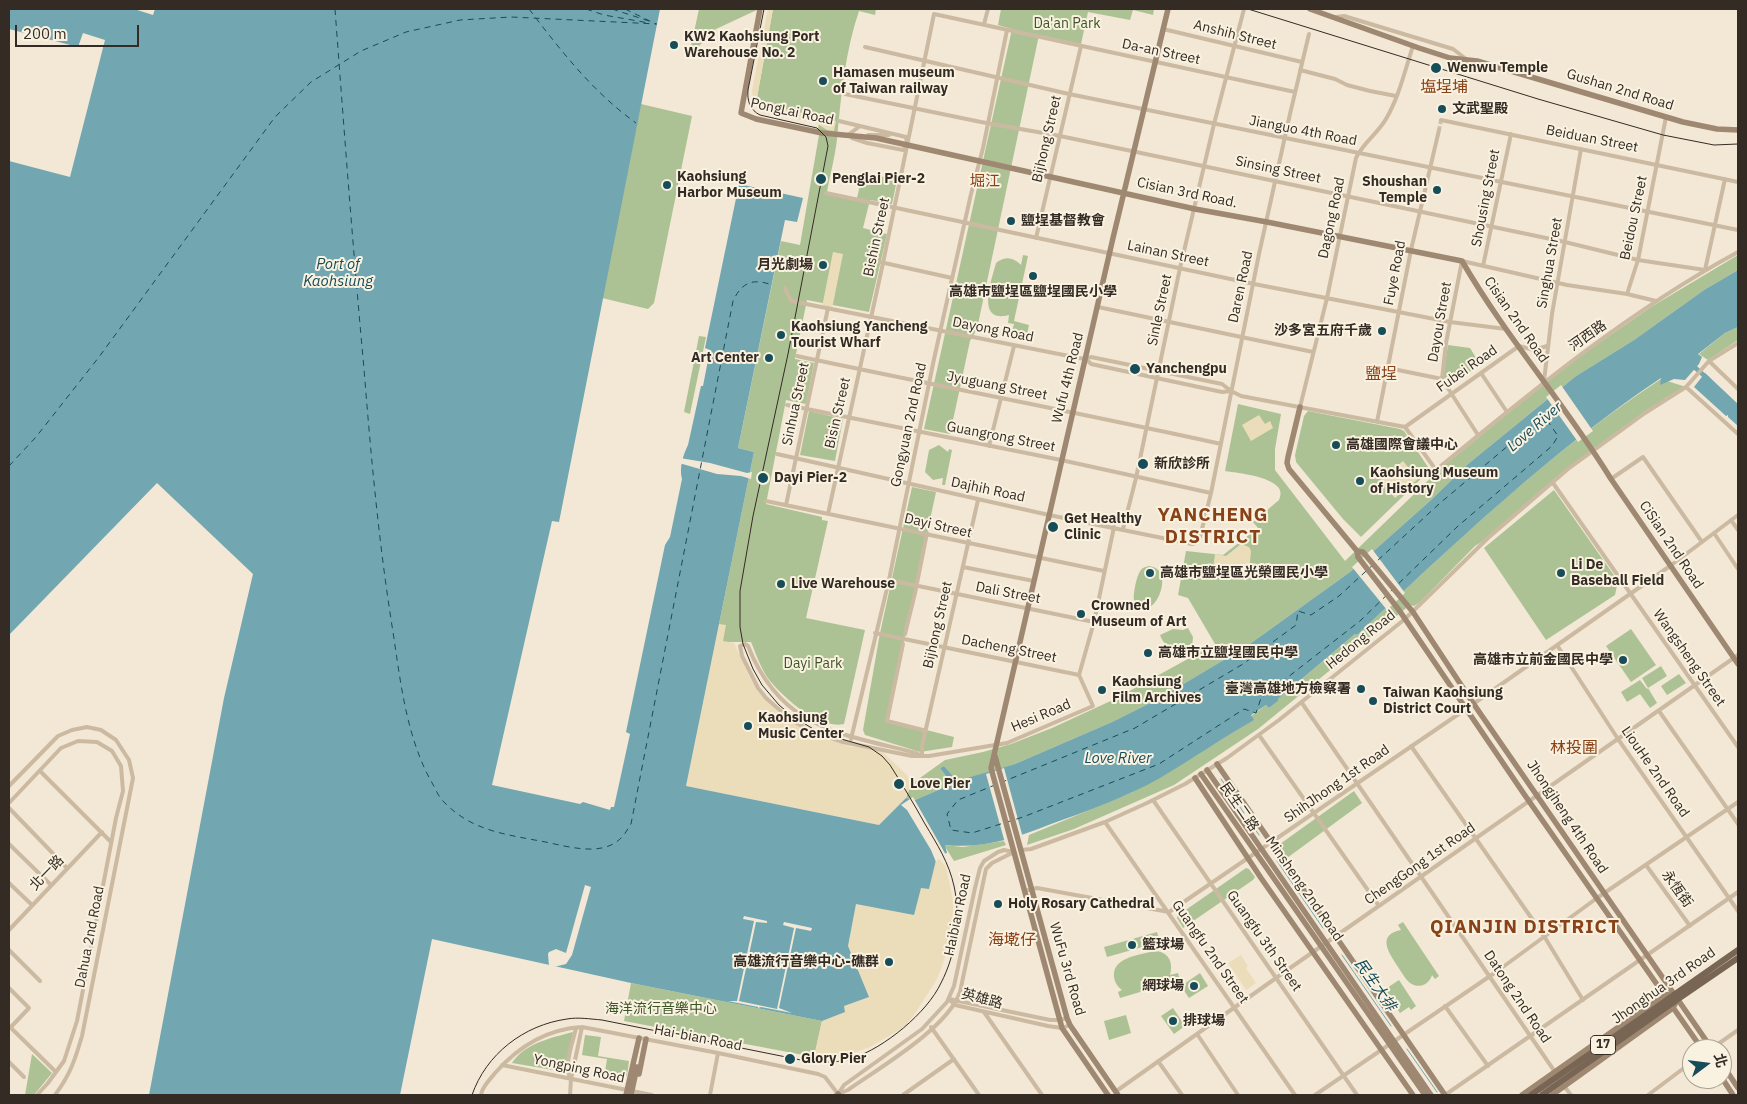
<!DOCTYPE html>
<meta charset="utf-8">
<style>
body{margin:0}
#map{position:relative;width:1747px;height:1104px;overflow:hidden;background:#f2e8d5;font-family:"IBM Plex Sans","Noto Sans TC",sans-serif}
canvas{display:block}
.frame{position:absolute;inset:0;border:10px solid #342b24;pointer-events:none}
.north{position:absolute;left:1682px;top:1039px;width:50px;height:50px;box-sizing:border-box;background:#faf2e1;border:1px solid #aba295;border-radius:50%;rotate:75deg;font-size:14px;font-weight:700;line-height:20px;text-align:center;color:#342b24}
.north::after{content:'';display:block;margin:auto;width:18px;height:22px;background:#174c59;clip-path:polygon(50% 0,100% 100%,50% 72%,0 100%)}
.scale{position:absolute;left:15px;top:25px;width:124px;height:22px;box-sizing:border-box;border:2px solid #342b24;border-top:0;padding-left:6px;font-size:15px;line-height:18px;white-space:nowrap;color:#342b24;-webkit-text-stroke:4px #faf2e1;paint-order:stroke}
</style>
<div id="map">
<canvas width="1747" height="1104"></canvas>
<div class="frame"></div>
<div class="north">北</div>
<div class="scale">200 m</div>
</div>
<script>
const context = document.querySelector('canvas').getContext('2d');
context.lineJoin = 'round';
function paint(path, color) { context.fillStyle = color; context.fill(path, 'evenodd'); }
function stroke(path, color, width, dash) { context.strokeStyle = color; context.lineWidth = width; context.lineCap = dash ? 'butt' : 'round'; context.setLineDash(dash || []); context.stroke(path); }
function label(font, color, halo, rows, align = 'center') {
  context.font = font + ' "IBM Plex Sans","Noto Sans TC",sans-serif'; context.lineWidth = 4; context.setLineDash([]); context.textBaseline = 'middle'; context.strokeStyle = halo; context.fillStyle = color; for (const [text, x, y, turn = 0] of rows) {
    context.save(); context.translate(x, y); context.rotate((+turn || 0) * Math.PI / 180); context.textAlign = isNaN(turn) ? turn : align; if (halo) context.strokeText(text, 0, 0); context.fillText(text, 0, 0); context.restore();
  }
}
const green = new Path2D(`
 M699,9H759L716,29L698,47L691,46Z
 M773,9H876L875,15L859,11C845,52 841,96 837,139C835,157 830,175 827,192L857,198L863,172L897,180L892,204L870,200L863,228L887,234L869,312L807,300L795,359L814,363L806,404L786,400L766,504L822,517V520L828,521L806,618L865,630L844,724C819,730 781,696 767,677C760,666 756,654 751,642H723L719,624L754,452L738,448L781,241L800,245L819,135L817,134L820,117L756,103Z
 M1001,9H1154L1153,15L1133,10L1130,20L1088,12L1081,44L1039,35L977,329L970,341L950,434L924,429L1012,29L998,25Z
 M641,104L692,116L654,303L648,309L602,298Z
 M1023,255L1028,256L1014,321L1029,325L1026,339L1011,335L1014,324L1008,323L1009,315C975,324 992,279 996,263C1005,256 1013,257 1021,265Z
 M1738,255V270L1704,290L1634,340L1576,376L1468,464L1431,500L1350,572L1247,646L1160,698L1112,722L1015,764L957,782L944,766L940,768L952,784L915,800L906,798L910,787L913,783L945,760L983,752L1011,744L1052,728L1115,699L1215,644L1188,598L1178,595L1186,551L1223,555L1258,528L1253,522L1279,500C1291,478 1239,473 1225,471L1238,404L1281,414L1275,449V470L1345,561L1440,469L1567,365L1651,307Z
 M1738,327V340L1708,360L1699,354L1725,333Z
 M699,336L706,337L690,414L684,412Z
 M1448,345L1470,348L1478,361L1477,367L1450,385L1443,376Z
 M1661,379L1686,387L1645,413L1568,469L1488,538L1475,546L1419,603L1414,606L1410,605L1258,729L1174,785L1074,829L1027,845L1029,835L1133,792L1253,720L1251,716L1266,705L1269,708L1278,701V699L1355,634L1357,635C1454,544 1549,452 1661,379Z
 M809,411L843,419L835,461L800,455Z
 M1308,411L1400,429L1404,431L1430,470L1361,537L1343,519L1296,462L1295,455L1304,416Z
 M939,445L948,452L949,449L952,450L945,485H942L943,478L933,480L925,472L929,450Z
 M912,487L936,492L887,720L954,737L952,747L920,752L865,735L863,730L880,633Z
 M1554,490L1618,581L1615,595L1546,640L1484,548Z
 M1149,566C1170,568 1163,599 1149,608H1143L1134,600C1133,593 1137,574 1141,570C1143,567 1146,567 1149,566Z
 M1188,628L1193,637L1192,647L1173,658C1171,648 1163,644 1160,635L1173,629L1183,630Z
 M1631,629L1656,665L1631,682L1606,646Z
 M1661,666L1667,676L1648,688L1657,703L1650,708L1640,694L1627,702L1621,692L1640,680L1647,689L1648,688L1642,678Z
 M1679,674L1686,683L1667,695L1661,686Z
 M1354,791L1362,803L1287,858L1281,850L1280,844Z
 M1004,841L1006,845L954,861L944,845L963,847Z
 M1246,868L1249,869L1255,877L1253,880L1183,928L1177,918V916Z
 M1403,922L1439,976L1435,979L1432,975C1429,985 1419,989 1410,983C1405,979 1401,971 1398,967C1389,953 1376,935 1401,930L1398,925Z
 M1157,932L1160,942L1107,957L1104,947Z
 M1154,951C1168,951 1174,962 1170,975L1178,973L1180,980L1120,998L1118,992L1122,990C1118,987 1115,983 1114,977C1112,957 1140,955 1154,951Z
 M1200,973L1208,986L1189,998L1181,986Z
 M1399,980L1416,1006L1411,1010L1409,1007L1400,1013L1384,990Z
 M631,983L822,1021L814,1057L624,1021Z
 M1173,1008L1185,1026L1174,1034L1161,1016Z
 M1126,1015L1131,1033L1109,1040L1104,1021Z
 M573,1032L565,1072L512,1063C525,1043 551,1038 573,1032Z
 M585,1035L601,1037L598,1056L629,1061L627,1076L605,1072L607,1059L582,1055Z
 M32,1054L52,1073L34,1095H25Z`);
const plaza = new Path2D(`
 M768,9H773L756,103L836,121L834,131L827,130L816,123L763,112L753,103L752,90Z
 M833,252L843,254L832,309L822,307Z
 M1259,415L1265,424L1270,421L1273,428L1251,441L1242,425Z
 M1403,461L1418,479L1395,498L1380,480Z
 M1241,544L1249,547L1251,551L1249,572L1241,571L1239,579L1212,576L1215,554L1226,556Z
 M719,624L726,625L723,641L734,643L748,674L758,692L777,711L807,731L852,747H860L883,752L908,776L910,787L906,798L879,825L686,786Z
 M937,856L946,867L953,900V924L948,946L943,964L936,981L914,1015L906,1025L896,1032L870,1047L851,1054L831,1059L814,1057L822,1021L845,1011L843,1006L848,945L856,903L921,886L929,889Z
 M1241,955L1248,966L1246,968L1256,983L1246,990L1228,963Z`);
const water = new Path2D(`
 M9,9H134L153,15L155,9H660L559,522L552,521L492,785L580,804L583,802L610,810L611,807H614L630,734L626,732L665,545L670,537L682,479C679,468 683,455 688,445L701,386H703L710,350L705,348L739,184L803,198L797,222L785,220L738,448L754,452L686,786L879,825L906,798L915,800L952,784L940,768L944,766L957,781L1015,764L1112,722L1160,698L1247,646L1350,572L1431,500L1468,464L1576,376L1634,340L1704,290L1738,270V327L1725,333L1698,354L1702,357L1699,364L1685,380L1674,379L1660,385L1661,378C1550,452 1454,544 1357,635L1355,634L1278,699V701L1269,708L1266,705L1251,715L1254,720C1222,738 1192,759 1160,778C1126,797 1088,811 1051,824C1015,838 985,849 945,845L947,853L937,856L929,889L921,888L914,915L856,904L848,946L869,997L844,1006L845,1012L822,1021L631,983L432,939L400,1095H149L224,698L253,574L157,483L9,635V161L70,177L105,40L83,33L78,47L9,29Z
 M1705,373L1738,404V426L1728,417V415L1726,416L1694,387Z`);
const pier = new Path2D(`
 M1561,385L1593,431L1578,442L1546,397Z
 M680,458L710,463L747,473L752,472L751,479L741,476L717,474L679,463Z
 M1372,549L1405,593L1387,610L1352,567Z
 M1004,768L1023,838L1005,843L986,774Z
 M913,797L946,855L939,858L936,862L931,850L907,810L901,805Z
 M585,885L591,887L572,955L566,964L554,967L549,966L548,954L549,952L556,949L566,953Z
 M744,916L767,921V923L756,922L739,1001L777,1009L794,928L783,925L784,922L812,928L811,931L796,928L779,1008L792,1013L761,1007L758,1008V1007L728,1001H737L754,921L743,919Z`);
const stream = new Path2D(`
 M1221,779L1244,813
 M1250,822L1259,835
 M1277,861L1323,928
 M1342,955L1391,1026
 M1407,1049L1437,1092`);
const canal = new Path2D(`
 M1691,364L1708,379`);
const ferry = new Path2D(`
 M335,9C344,129 353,249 364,369C371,457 379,545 393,632C401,685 407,742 435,788C437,793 440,798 443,801C470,830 503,834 540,841C564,845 602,859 622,837C626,833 628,828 631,824L733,301C742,282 753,278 772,285
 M529,9C561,51 593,92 636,123
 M586,9L604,15L649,23
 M612,9L649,21
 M625,9L656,24
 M1547,420L1558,436L1552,446L1458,526L1360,621L1261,698L1256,713L1244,709L1159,764L1023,817L972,833L951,830L947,814L958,800L1135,728L1243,664L1296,625L1298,611L1311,615L1339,596L1439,504L1535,423Z
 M9,466L36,437L99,357L275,117L311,82L361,51L406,32L460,20L511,17L657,24`);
const streetTunnel = new Path2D(`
 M1439,130L1441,120`);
const street = new Path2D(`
 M1336,17L1344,16L1453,49L1466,59
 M984,24L988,9
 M1163,29L1302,62
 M865,47L1069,94L1738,230
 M1300,70L1335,79L1347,85L1370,91L1396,96
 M845,94L981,122L1060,136L1565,242L1638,260L1705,270L1725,179
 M1441,120L1738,182
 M839,121L906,137L907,143
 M848,135L860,126
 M868,135H889
 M852,138L867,143L903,150L906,147
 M826,193L1254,284L1450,322L1506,329
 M1036,238L1081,46
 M880,262L952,278
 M1483,266L1511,134
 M785,288L791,301L1079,358L1086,359L1091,357L1222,384L1231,391L1241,396L1405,427L1436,470C1532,391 1629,311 1738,252
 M1627,294L1638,260L1666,117
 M1098,307L1313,352
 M797,356C938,386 1080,413 1221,444
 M1086,359L1091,364L1222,392L1231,391
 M1709,361L1738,389
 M1388,368L1442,379
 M1481,373L1507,412
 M1544,381L1552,314L1581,149
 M1686,387L1738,434
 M787,405L1061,460L1211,493
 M1300,407L1327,298L1356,158C1363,143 1378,133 1386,119C1399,97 1405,70 1413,46
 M1377,422L1411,250L1439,130
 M1405,427L1519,346L1534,350L1547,346
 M1478,435L1442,379L1446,343L1462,261L1567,285L1627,294L1656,301
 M989,446L1014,346
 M777,454L1049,515L1192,544L1195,543L1200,537L1211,493L1259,254L1290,114L1309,34
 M1611,479L1643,457L1702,542
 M1553,483L1738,747
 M766,501L1104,571
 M786,505L828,308
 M828,514L883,263L934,14L1295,92
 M1731,520L1738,530
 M1123,529L1136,478L1180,268L1214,124L1244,9
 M1714,533L1738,569
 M963,567L1034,581
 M889,580L1094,622
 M917,583L927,533
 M875,633L1079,675
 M905,634L916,589
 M903,644L887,721L923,730
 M1557,645L1618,739L1738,911
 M1302,703L1555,1072
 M1659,711L1738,824
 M1259,735L1379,906
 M851,739L889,580L934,359L971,194L983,148L1007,30
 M1411,746L1544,936L1583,1000
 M922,756L916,753C839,733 781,729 748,646L745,644L740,646L742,656L758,688L766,698L791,720L811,731L843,742L912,756H929L1007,743L1093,706L1079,675L1094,622L1114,527
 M922,756V746L978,500
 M40,771L111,842
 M9,786L58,736L72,730L87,727L101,730L116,740L129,760L133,778L82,1036C75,1060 70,1075 55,1095
 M1153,800L1357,1095
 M9,803L61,748L78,741L97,742L112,751L121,766L123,791L116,818L77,1021L64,1061L48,1083L37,1095
 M9,808L67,868
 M1105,822L1295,1095
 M9,844L51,885
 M1021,850L1031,849L1105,822L1147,803L1185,784L1227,758L1279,720L1405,619L1488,538L1568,469L1645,413L1686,387L1709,361L1738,343
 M1646,865L1690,926
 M9,883L32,905
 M1024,891L1037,888L1169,912L1466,709L1670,566L1738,515
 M9,930L102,832
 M9,950L40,981
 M9,988L29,1008L10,1028
 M949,999L955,1005L1048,1026L1062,1028L1070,1025
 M949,999L1050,1020H1060L1067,1018
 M1445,1006L1488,1066
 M984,1012L1042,1095
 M9,1026L56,1072
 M931,1027L979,1095
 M1197,1034L1238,1095
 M1711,1049L1738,1030
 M1158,1061L1182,1095
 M9,1062L24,1077
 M502,1065L652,1095
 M571,1079C563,1066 573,1042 576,1028
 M1564,1086L1571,1095
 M1115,1092L1293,966L1738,655
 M838,1094L844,1085L922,1029L947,1002L954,986L975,888L980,868L984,861L998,852L1004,850L1013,852
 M481,1095C482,1086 490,1080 495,1073C518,1047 547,1029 582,1027L718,1053L818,1074L825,1077L838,1094
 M570,1095L571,1079L582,1027
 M710,1095L718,1053
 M835,1095L848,1090C879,1068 948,1028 960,992L986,869L992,863L1014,852
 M903,1095L954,1059
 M1315,1095L1496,972L1597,898L1738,802
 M1445,1095L1738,892
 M1648,1095L1692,1062`);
const secondary = new Path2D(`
 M760,9L741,113L756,119L822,133L876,138L1195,209L1267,222L1462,261C1506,337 1565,404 1611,479L1738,664
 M1310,9L1419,48L1450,58L1477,61L1683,122L1717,129L1738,130
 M1300,407L1288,457L1287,463L1289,469L1357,551L1358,557L1399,610L1524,794L1702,1049
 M1357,551L1363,552L1413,612L1473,703L1712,1049
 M995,756L1067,1018L1070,1025L1118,1095
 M1217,764L1445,1095
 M1207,770L1431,1095
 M1201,774L1425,1095
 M1195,778L1261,878L1413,1095
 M1722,1064L1738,1088
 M639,1074L646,1039
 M1722,1078L1733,1095
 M838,1094L839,1095
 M626,1095L639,1038
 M631,1095L637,1067
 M1108,1095L1062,1028L991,768L1113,238L1168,9
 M1522,1095L1664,995L1674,994
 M1552,1095L1673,1008L1675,1004`);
const primary = new Path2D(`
 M1531,1095L1738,950
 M1542,1095L1678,999L1738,958`);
const tram = new Path2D(`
 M1248,9L1538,99L1663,135L1714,145L1738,144
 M472,1095C486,1054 524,1025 567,1019C578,1017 590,1019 602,1020L811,1062C825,1062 840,1063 853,1058C884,1048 927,1013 941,983C956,954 961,918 954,886C949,863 937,844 925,824C914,804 902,784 890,765L882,756L869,747L831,736L815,730L792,716L779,705L762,685L753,669L743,644L740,627V591L753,516L788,354L828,146L826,137L817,128L760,115C750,110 747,101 748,90L764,9`);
const markers = [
 [674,45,5,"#174c59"],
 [1436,68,6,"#174c59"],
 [823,81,5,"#174c59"],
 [1442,109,5,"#174c59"],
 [821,179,6,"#174c59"],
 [667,185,5,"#174c59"],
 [1437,190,5,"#174c59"],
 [1011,221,5,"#174c59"],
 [823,265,5,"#174c59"],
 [1033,276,5,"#174c59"],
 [1382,331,5,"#174c59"],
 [781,335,5,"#174c59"],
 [769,358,5,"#174c59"],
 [1135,369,6,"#174c59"],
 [1336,445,5,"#174c59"],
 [1143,464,6,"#174c59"],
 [763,478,6,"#174c59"],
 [1360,481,5,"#174c59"],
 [1053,527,6,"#174c59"],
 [1150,573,5,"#174c59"],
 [1561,573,5,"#174c59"],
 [781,584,5,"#174c59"],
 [1081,614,5,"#174c59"],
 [1148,653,5,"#174c59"],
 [1623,660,5,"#174c59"],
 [1361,689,5,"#174c59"],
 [1102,690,5,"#174c59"],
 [1373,701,5,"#174c59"],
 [748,726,5,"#174c59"],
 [899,784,6,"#174c59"],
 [998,904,5,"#174c59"],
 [1132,945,5,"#174c59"],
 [889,962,5,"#174c59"],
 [1194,986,5,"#174c59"],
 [1173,1021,5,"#174c59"],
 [790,1059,6,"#174c59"]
];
const shields = [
 [1603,1045,25]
];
const shieldNames = [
 ["17",1603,1045]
];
const parkNames = [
 ["Da'an Park",1067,24],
 ["Dayi Park",813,664],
 ["海洋流行音樂中心",661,1009]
];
const streetNames = [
 ["Anshih Street",1235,35,14],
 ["Da-an Street",1161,52,12],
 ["Gushan 2nd Road",1620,90,17],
 ["PongLai Road",792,112,12],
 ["Jianguo 4th Road",1303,131,11],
 ["Bijhong Street",1047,139,-77],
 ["Beiduan Street",1592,139,11],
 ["Sinsing Street",1278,170,12],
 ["Cisian 3rd Road.",1187,193,12],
 ["Shousing Street",1486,198,-79],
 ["Dagong Road",1332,218,-78],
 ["Beidou Street",1634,218,-78],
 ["Bishin Street",877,237,-78],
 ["Lainan Street",1168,254,12],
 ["Singhua Street",1550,263,-80],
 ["Fuye Road",1395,273,-79],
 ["Daren Road",1241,287,-78],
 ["Sinle Street",1160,310,-78],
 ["Cisian 2nd Road",1516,320,55],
 ["Dayou Street",1440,322,-80],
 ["Dayong Road",993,330,11],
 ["河西路",1588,336,-35],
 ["Fubei Road",1467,369,-35],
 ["Wufu 4th Road",1068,378,-76],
 ["Jyuguang Street",997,386,11],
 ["Sinhua Street",796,404,-78],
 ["Bisin Street",838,413,-77],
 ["Gongyuan 2nd Road",909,425,-78],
 ["Guangrong Street",1001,437,11],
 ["Dajhih Road",988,490,12],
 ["Dayi Street",938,526,13],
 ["CiSian 2nd Road",1671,545,56],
 ["Dali Street",1008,593,11],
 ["Bijhong Street",938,625,-77],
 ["Hedong Road",1361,640,-39],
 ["Dacheng Street",1009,649,11],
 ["Wangsheng Street",1689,658,55],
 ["Hesi Road",1041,716,-23],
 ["LiouHe 2nd Road",1655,772,55],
 ["ShihJhong 1st Road",1337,784,-35],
 ["民生二路",1239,807,55],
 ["Jhongjheng 4th Road",1567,817,56],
 ["ChengGong 1st Road",1420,864,-35],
 ["北一路",47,873,-46],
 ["Minsheng 2nd Road",1304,889,55],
 ["永恆街",1677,889,54],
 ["Haibian Road",958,915,-78],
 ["Dahua 2nd Road",90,937,-79],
 ["Guangfu 3th Street",1264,941,55],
 ["Guangfu 2nd Street",1210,952,55],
 ["WuFu 3rd Road",1067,969,74],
 ["Jhonghua 3rd Road",1664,986,-35],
 ["Datong 2nd Road",1517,997,56],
 ["英雄路",982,999,15],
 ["Hai-bian Road",698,1038,11],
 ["Yongping Road",579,1069,12]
];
const poiNames = [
 ["KW2 Kaohsiung Port",684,37],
 ["Warehouse No. 2",684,53],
 ["Wenwu Temple",1447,68],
 ["Hamasen museum",833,73],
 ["of Taiwan railway",833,89],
 ["文武聖殿",1452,109],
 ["Kaohsiung",677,177],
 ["Harbor Museum",677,193],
 ["Penglai Pier-2",832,179],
 ["Shoushan",1427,182,"right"],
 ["Temple",1427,198,"right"],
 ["鹽埕基督教會",1021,221],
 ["月光劇場",813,265,"right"],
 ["高雄市鹽埕區鹽埕國民小學",1033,292,"center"],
 ["Kaohsiung Yancheng",791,327],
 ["Tourist Wharf",791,343],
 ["沙多宮五府千歲",1372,331,"right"],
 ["Art Center",759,358,"right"],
 ["Yanchengpu",1146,369],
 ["高雄國際會議中心",1346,445],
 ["新欣診所",1154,464],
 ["Kaohsiung Museum",1370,473],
 ["of History",1370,489],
 ["Dayi Pier-2",774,478],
 ["Get Healthy",1064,519],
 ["Clinic",1064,535],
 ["Li De",1571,565],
 ["Baseball Field",1571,581],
 ["高雄市鹽埕區光榮國民小學",1160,573],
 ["Live Warehouse",791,584],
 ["Crowned",1091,606],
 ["Museum of Art",1091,622],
 ["高雄市立鹽埕國民中學",1158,653],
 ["高雄市立前金國民中學",1613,660,"right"],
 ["Kaohsiung",1112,682],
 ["Film Archives",1112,698],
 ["臺灣高雄地方檢察署",1351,689,"right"],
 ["Taiwan Kaohsiung",1383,693],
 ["District Court",1383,709],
 ["Kaohsiung",758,718],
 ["Music Center",758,734],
 ["Love Pier",910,784],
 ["Holy Rosary Cathedral",1008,904],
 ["籃球場",1142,945],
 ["高雄流行音樂中心-礁群",879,962,"right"],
 ["網球場",1184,986,"right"],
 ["排球場",1183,1021],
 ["Glory Pier",801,1059]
];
const neighbourhoodNames = [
 ["堀江",985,182]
];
const waterNames = [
 ["Port of",338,265],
 ["Kaohsiung",338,282],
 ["Love River",1535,427,-41],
 ["Love River",1118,759],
 ["民生大排",1375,985,55]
];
const quarterNames = [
 ["塩埕埔",1444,87],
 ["鹽埕",1381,374],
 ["林投圍",1574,748],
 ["海墘仔",1012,940]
];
const districtNames = [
 ["YANCHENG",1213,516],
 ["DISTRICT",1213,538],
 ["QIANJIN DISTRICT",1525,928]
];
paint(green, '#adc294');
paint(plaza, '#ecddba');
paint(water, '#72a6b1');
paint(pier, '#f2e8d5');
stroke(stream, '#72a6b1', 1);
stroke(canal, '#72a6b1', 4.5);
stroke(ferry, '#174c59', 1, [6, 5]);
stroke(streetTunnel, '#ccc2b2', 4, [4, 2]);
stroke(street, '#cbbaa1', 4);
stroke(secondary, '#9f8872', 5.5);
stroke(primary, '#786554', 6);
stroke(tram, '#342b24', 1);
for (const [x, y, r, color] of markers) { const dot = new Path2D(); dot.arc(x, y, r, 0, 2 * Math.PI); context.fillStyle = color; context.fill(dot); stroke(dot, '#faf2e1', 2); }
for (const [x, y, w] of shields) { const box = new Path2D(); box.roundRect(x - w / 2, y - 9.5, w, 19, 4); context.fillStyle = '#faf2e1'; context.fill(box); stroke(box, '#342b24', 1); }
label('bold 12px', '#342b24', null, shieldNames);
label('14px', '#3d5426', '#faf2e1', parkNames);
label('14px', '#342b24', '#faf2e1', streetNames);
label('bold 14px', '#342b24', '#faf2e1', poiNames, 'left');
label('15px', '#894117', '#faf2e1', neighbourhoodNames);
label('italic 15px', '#174c59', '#faf2e1', waterNames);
label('16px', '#894117', '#faf2e1', quarterNames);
context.letterSpacing = '1px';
label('bold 19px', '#894117', '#faf2e1', districtNames);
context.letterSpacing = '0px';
</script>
